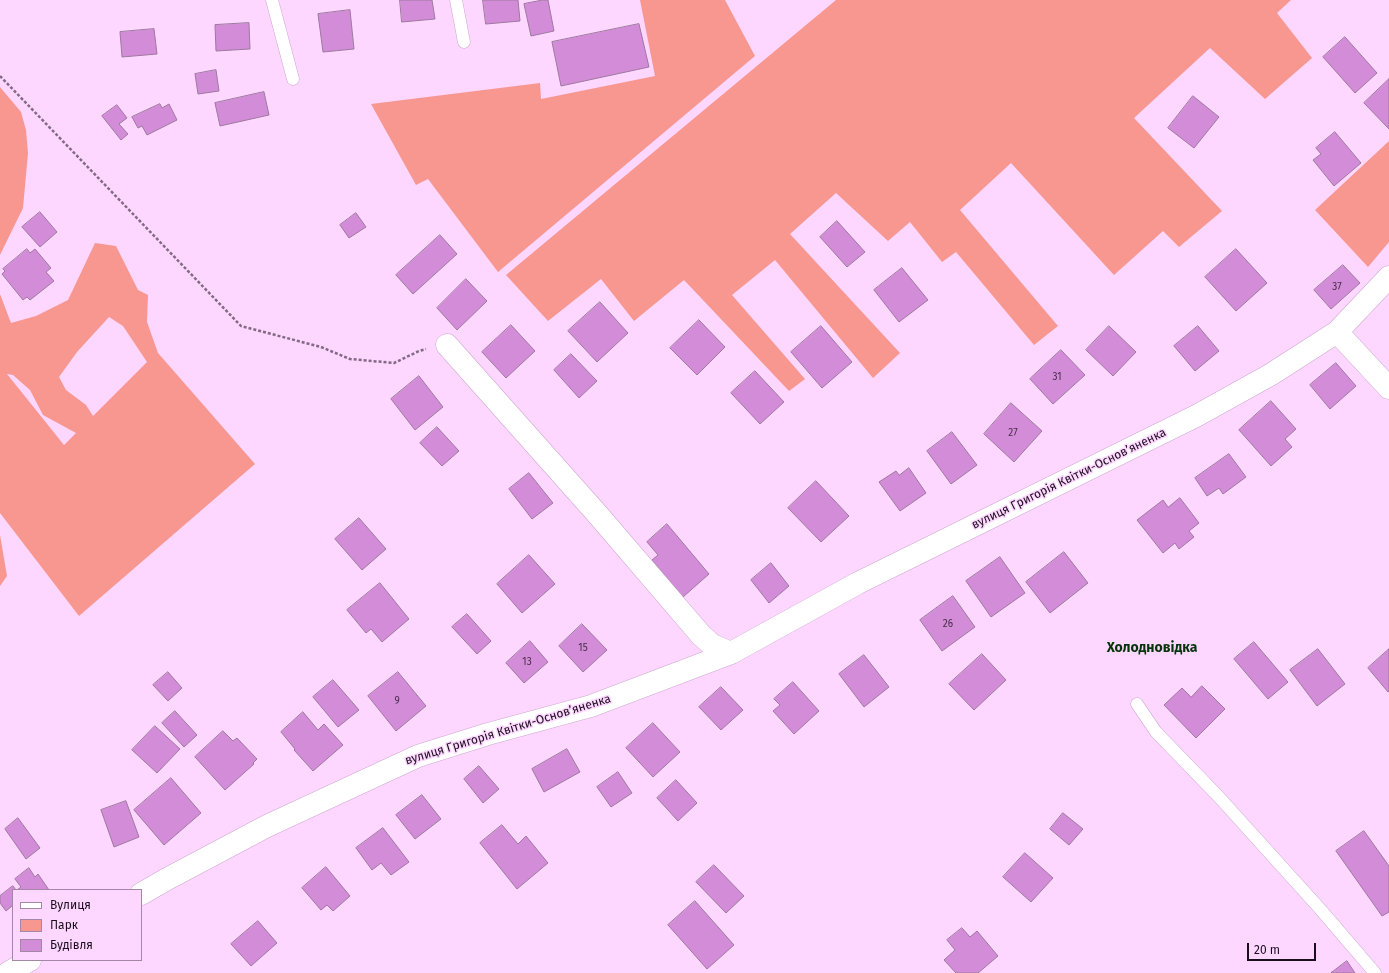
<!DOCTYPE html>
<meta charset="utf-8">
<style>
body{margin:0}
#map{position:relative;width:1389px;height:973px;overflow:hidden;background:#fdd7ff;font-family:"Fira Sans",sans-serif}
canvas{display:block}
.legend{position:absolute;left:12px;top:889px;width:130px;height:72px;box-sizing:border-box;background:#fdd7ff;border:1px solid #a387a4;margin:0;padding:5px 7px;list-style:none;font-size:12px;color:#1b0e1c}
.legend li{display:flex;align-items:center;gap:8px;height:20px}
.legend b{width:20px;border:1px solid #a387a4}
.scale{position:absolute;left:1247px;top:943px;width:69px;height:18px;box-sizing:border-box;border:2px solid #1b0e1c;border-top:0;padding-left:5px;font-size:12px;line-height:14px;white-space:nowrap;color:#1b0e1c;-webkit-text-stroke:3px #fdd7ff;paint-order:stroke}
</style>
<div id="map">
<canvas width="1389" height="973"></canvas>
<ul class="legend">
<li><b style="height:5px;background:#fff"></b>Вулиця</li>
<li><b style="height:11px;background:#f79790"></b>Парк</li>
<li><b style="height:11px;background:#d38cd7"></b>Будівля</li>
</ul>
<div class="scale">20 m</div>
</div>
<script>
const context = document.querySelector('canvas').getContext('2d');
context.lineJoin = 'round';
function paint(path, color) { context.fillStyle = color; context.fill(path, 'evenodd'); }
function stroke(path, color, width, dash) { context.strokeStyle = color; context.lineWidth = width; context.lineCap = dash ? 'butt' : 'round'; context.setLineDash(dash || []); context.stroke(path); }
function label(font, color, halo, rows, align = 'center') {
  context.font = font + ' "Fira Sans",sans-serif'; context.lineWidth = 3; context.setLineDash([]); context.textBaseline = 'middle'; context.strokeStyle = halo; context.fillStyle = color; for (const [text, x, y, turn = 0] of rows) {
    context.save(); context.translate(x, y); context.rotate((+turn || 0) * Math.PI / 180); context.textAlign = isNaN(turn) ? turn : align; if (halo) context.strokeText(text, 0, 0); context.fillText(text, 0, 0); context.restore();
  }
}
const green = new Path2D(`
 M640,0H725L755,56L498,272L428,179L416,185L371,104L540,83L541,99L655,76Z
 M836,0H1291L1277,13L1312,58L1265,99L1210,48L1134,118L1222,211L1179,247L1163,231L1114,275L1011,163L960,210L1058,326L1034,345L956,252L942,262L910,222L888,241L836,193L790,234L900,353L873,378L775,260L732,295L805,379L789,391L684,280L634,321L601,279L548,321L506,275Z
 M0,87L21,112L26,130L28,153L23,208L0,255Z
 M1389,141V242L1368,267L1315,210Z
 M95,243L116,246L138,290L148,295L147,322L158,353L255,464L79,616L0,513V294L11,323L36,316L68,300ZM109,317L123,326L147,362L93,416L86,405L66,390L59,377L77,352ZM7,374L13,375L30,390L43,415L76,433L64,445Z
 M0,535L7,576L0,586Z`);
const building = new Path2D(`
 M400,0H432L435,19L402,22Z
 M483,0H518L520,21L486,24Z
 M543,0H548L554,31L531,36L524,4Z
 M350,10L354,49L323,52L318,14Z
 M249,23L250,49L216,51L215,25Z
 M639,24L649,67L561,86L552,42Z
 M154,29L157,54L122,57L120,32Z
 M1345,37L1377,73L1355,93L1323,57Z
 M216,70L219,91L198,94L195,74Z
 M1389,79V129L1364,103Z
 M264,92L269,115L220,126L215,103Z
 M1193,96L1219,117L1194,148L1168,128Z
 M160,104L162,108L169,104L177,120L147,135L142,126L138,128L132,117Z
 M117,105L127,118L119,124L128,134L121,140L102,116Z
 M1335,132L1361,163L1334,186L1313,160L1321,154L1316,148Z
 M40,212L57,232L40,247L22,227Z
 M356,213L366,227L349,238L340,225Z
 M837,221L865,252L847,267L820,237Z
 M440,235L457,254L413,294L396,275Z
 M27,249L30,253L35,249L51,268L46,272L54,281L30,300L27,297L23,300L2,274L5,271L3,269Z
 M1236,249L1267,283L1236,311L1205,277Z
 M1343,265L1360,283L1331,309L1314,290Z
 M902,268L928,300L899,322L874,290Z
 M466,279L487,301L457,330L437,308Z
 M600,302L628,333L597,362L568,331Z
 M699,320L725,347L697,375L670,348Z
 M511,325L535,351L506,378L482,352Z
 M821,326L852,362L822,388L791,352Z
 M1109,326L1136,352L1113,376L1086,350Z
 M1198,326L1219,351L1195,371L1174,346Z
 M1061,350L1085,375L1053,404L1030,379Z
 M571,354L597,381L579,398L554,370Z
 M1336,363L1356,386L1330,409L1310,385Z
 M755,371L784,402L760,424L731,393Z
 M419,376L443,407L415,430L391,399Z
 M1271,401L1296,429L1285,439L1292,447L1271,466L1239,430Z
 M1011,403L1042,431L1014,462L984,434Z
 M437,427L459,451L442,466L420,443Z
 M952,432L977,465L951,484L927,451Z
 M1229,454L1246,477L1223,494L1219,488L1207,496L1195,478Z
 M909,468L926,493L900,511L879,482L896,471L899,475Z
 M529,473L553,503L532,519L509,489Z
 M816,481L849,516L821,542L788,508Z
 M1180,498L1199,523L1189,531L1194,537L1179,549L1175,543L1163,553L1137,520L1163,500L1168,507Z
 M359,518L386,549L362,570L335,539Z
 M667,524L709,574L683,597L652,560L658,555L647,542Z
 M1064,552L1088,583L1050,613L1026,582Z
 M529,555L555,584L522,613L497,584Z
 M1000,557L1025,593L991,617L966,581Z
 M771,563L789,586L769,603L751,580Z
 M380,583L409,619L382,642L371,629L366,633L347,610Z
 M953,596L975,627L942,651L920,620Z
 M467,614L491,641L477,654L452,627Z
 M582,624L607,650L583,672L559,646Z
 M530,641L548,662L524,683L506,663Z
 M1254,642L1288,682L1268,699L1234,659Z
 M1318,649L1345,684L1317,706L1290,670Z
 M1389,649V691L1388,692L1368,668Z
 M982,654L1006,680L974,710L949,684Z
 M864,655L889,687L864,707L839,674Z
 M168,672L182,688L168,701L153,685Z
 M398,672L426,706L396,731L368,696Z
 M333,680L359,710L338,727L313,697Z
 M793,682L819,711L794,734L773,711L780,705L774,699Z
 M1202,686L1225,709L1196,738L1164,705L1182,688L1191,697Z
 M721,687L743,710L721,730L699,707Z
 M175,711L197,735L184,747L162,723Z
 M303,712L318,730L324,724L343,745L313,771L294,750L295,749L281,732Z
 M653,723L680,752L653,777L626,748Z
 M155,726L180,749L157,773L132,750Z
 M223,731L233,741L237,738L257,759L253,763L254,764L225,790L195,757Z
 M567,749L580,772L544,792L532,769Z
 M479,766L499,789L483,803L464,779Z
 M618,772L632,793L611,807L597,787Z
 M171,778L201,813L164,845L134,810Z
 M676,780L697,803L678,821L657,798Z
 M422,795L441,819L415,839L396,815Z
 M126,801L139,837L114,847L101,810Z
 M1063,813L1083,829L1069,845L1050,829Z
 M18,818L40,848L26,859L5,829Z
 M502,825L518,844L526,836L548,863L517,889L480,843Z
 M383,828L409,862L391,875L381,863L372,870L356,848Z
 M1364,831L1389,866V912L1382,916L1336,851Z
 M1025,853L1053,878L1031,902L1003,877Z
 M714,865L744,896L726,913L696,882Z
 M326,867L350,896L333,911L327,905L321,910L302,888Z
 M29,868L35,877L38,874L49,890H17L21,887L15,879Z
 M13,886L16,890H13V907L12,906L6,911L0,903V896Z
 M695,901L734,945L707,969L668,925Z
 M258,921L277,943L251,966L231,944Z
 M962,928L970,937L977,931L998,956L978,973H956L944,960L955,950L947,940Z
 M1347,961L1355,973H1331Z`);
const path = new Path2D(`
 M0,76L241,326L321,347L350,359L394,363L419,351L426,349`);
const service = new Path2D(`
 M272,0L293,79
 M456,0L464,42
 M1137,704L1156,732L1219,797L1321,910L1375,973`);
const minor = new Path2D(`
 M1337,332L1389,388
 M447,345L599,516L701,635L712,645L731,653
 M141,894L167,879L267,826L418,756L488,734L591,706L731,653L858,583L1196,416L1270,375L1337,332L1389,277
 M8,973L30,960`);
const numberNames = [
 ["37",1337,287],
 ["31",1057,377],
 ["27",1013,433],
 ["26",948,624],
 ["15",583,648],
 ["13",527,662],
 ["9",397,701]
];
const streetNames = [
 ["вулиця Григорія Квітки-Основʼяненка",1069,479,-26],
 ["вулиця Григорія Квітки-Основʼяненка",508,730,-17]
];
const quarterNames = [
 ["Холодновідка",1152,648]
];
paint(green, '#f79790');
paint(building, '#d38cd7');
stroke(building, '#9d799e', 1);
stroke(service, '#cca7ce', 13);
stroke(minor, '#cca7ce', 23);
stroke(path, '#836a84', 2.5, [3, 2]);
stroke(service, '#fff', 12);
stroke(minor, '#fff', 22);
label('10px', '#492e4b', null, numberNames);
label('12px', '#1b0e1c', '#fdd7ff', streetNames);
label('bold 14px', '#07330c', '#fdd7ff', quarterNames);
</script>
